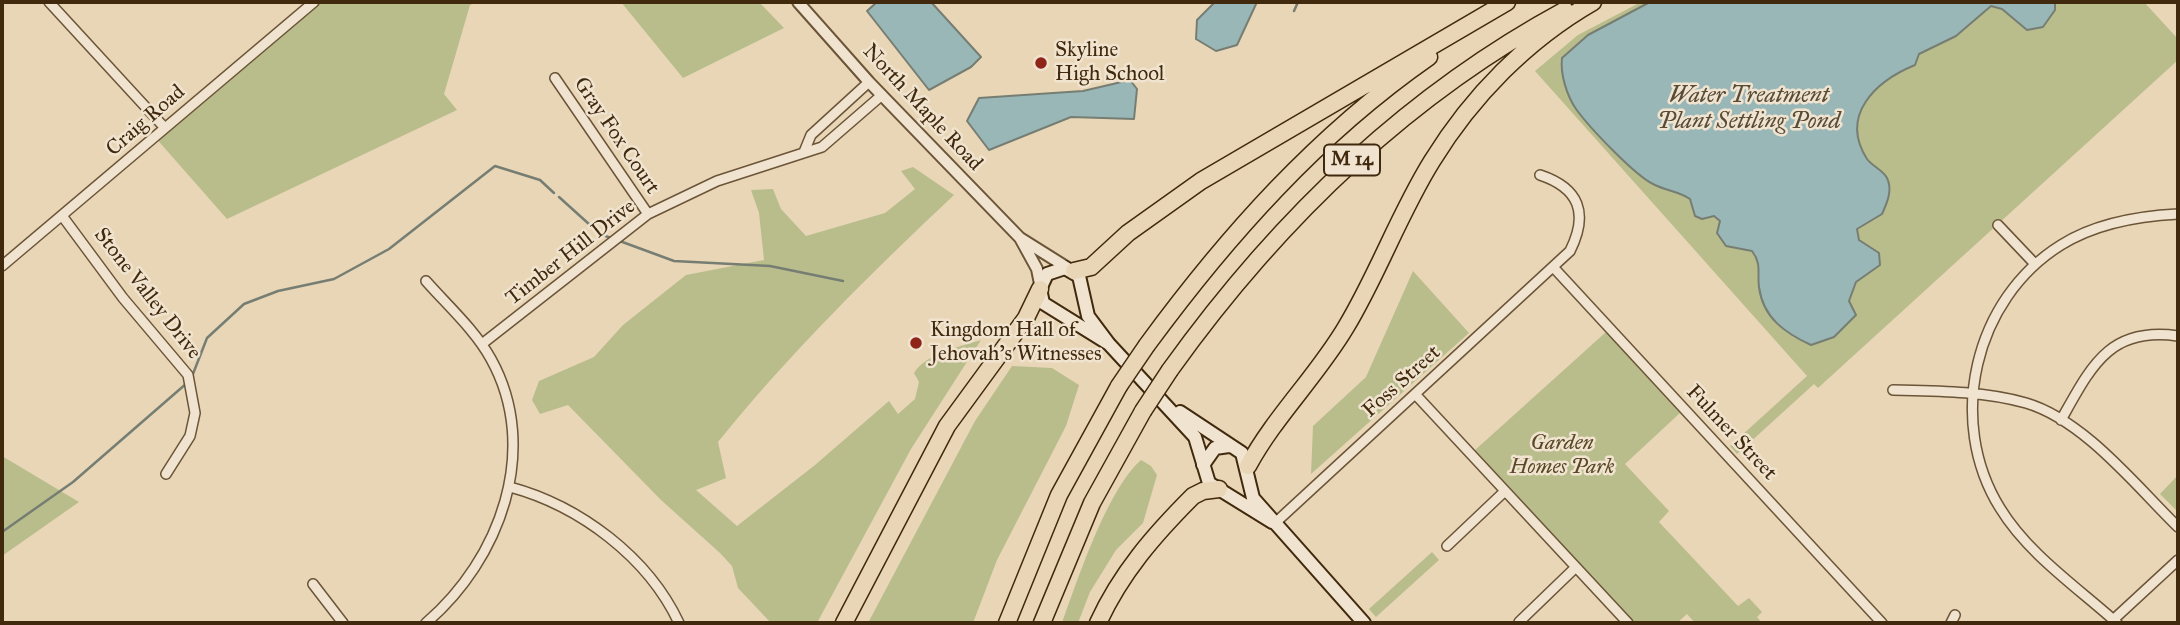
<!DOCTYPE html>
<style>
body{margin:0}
#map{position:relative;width:2180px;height:625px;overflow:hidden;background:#e8d6b6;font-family:"IM FELL Great Primer",serif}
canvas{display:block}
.frame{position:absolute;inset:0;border:4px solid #41290d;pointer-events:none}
</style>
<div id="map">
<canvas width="2180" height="625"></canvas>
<div class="frame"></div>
</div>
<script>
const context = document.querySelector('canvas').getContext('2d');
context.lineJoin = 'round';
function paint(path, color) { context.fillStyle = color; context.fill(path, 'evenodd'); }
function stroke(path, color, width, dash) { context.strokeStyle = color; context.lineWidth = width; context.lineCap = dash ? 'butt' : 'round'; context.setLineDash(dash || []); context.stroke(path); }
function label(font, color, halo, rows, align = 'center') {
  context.font = font + ' "IM FELL Great Primer",serif'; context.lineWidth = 5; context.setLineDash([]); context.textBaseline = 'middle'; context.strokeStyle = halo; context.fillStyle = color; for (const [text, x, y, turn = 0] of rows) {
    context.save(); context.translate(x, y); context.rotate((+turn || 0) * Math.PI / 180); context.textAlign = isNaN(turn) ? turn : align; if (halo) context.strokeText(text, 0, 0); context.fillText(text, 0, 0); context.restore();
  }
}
const green = new Path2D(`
 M313,2H478L470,5L444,94L457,110L227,219L154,136Z
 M621,2H759L784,28L683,78Z
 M1641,2H2144L2178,39V60L1818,388L1814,384L1737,454L1730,446L1807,376L1535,71L1578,35Z
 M913,167L954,195C871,273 790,353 718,442L726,478L696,490L737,526L815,465L889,401L898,414L915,399L919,382L914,373C926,353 960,347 981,340L911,449L817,623H771L738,588L732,566L720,553L661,500L568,405L540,414L532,400L539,381L594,357L623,325L686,275L764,260L759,213L751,190L773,189L781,209L806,236L885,213L915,189L901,171Z
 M1413,271L1469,333L1311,474L1313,426L1366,377Z
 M1606,332L1680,413L1625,464L1669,511L1659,522L1738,606L1749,598L1762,612L1757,617L1762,623H1695L1687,614L1677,623H1633L1474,451Z
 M1012,366L1052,368L1079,385L1066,426L997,560L973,623H868L975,421Z
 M2,456L79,502L2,556Z
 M1141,460L1151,466L1157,475L1143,523L1116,550L1090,592L1078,623H1062C1078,579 1107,490 1141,460Z
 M2178,475V512L2160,494Z
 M1432,552L1439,560L1376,617L1369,609Z`);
const water = new Path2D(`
 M877,2H931L981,57L971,67L929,90L867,11Z
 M1215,2H1257L1237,45L1216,51L1196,39L1197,20Z
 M1650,2H2055V10L2043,27L2027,30L2002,9L1991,6L1956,36L1919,54L1915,65C1876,81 1839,115 1867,159C1872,166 1883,170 1887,178C1893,190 1887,203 1882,214L1857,229L1859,240L1879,253L1880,265L1856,282L1849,301L1856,315L1834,337L1811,345C1785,333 1763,318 1759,287C1757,273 1762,264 1752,251L1726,246L1717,233L1720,221L1714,216L1702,219L1695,216L1690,199C1678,191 1667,191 1655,185C1636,177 1589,127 1576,109C1567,96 1560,74 1562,58L1588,35Z
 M1130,80L1137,89L1134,119L1071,117L989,150L967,121L979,98L1083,91Z`);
const stream = new Path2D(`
 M1294,11L1298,2
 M559,197L600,234L611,238
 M617,240L674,261L770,266L843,281
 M191,379L207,338L244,304L278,291L334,279L389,249L495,166L540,180L554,193
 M2,532L73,482L187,383`);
const minor = new Path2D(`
 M49,2L164,127
 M555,78L648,214
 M804,152L811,135L869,82
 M63,217L123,298L188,375L195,413L190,436L166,474
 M1998,225L2035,264
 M2,266L314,2
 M1554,268L1882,623
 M426,281C448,306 475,330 491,359C541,449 500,560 426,623
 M482,344L648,214L717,181L822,147L882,95
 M1893,390C1938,391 1983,391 2026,403C2084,420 2136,486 2178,527
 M1415,394L1628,623
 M2061,420C2091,367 2109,326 2178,336
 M510,487C580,506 648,557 679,623
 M1274,524L1570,251C1589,213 1579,188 1540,175
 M1447,546L1505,491
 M313,584L343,623
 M2113,620L2178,560
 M1519,622L1576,567
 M1951,623L1955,615
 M2117,623C2077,587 2028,554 2000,508C1946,421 1974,299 2061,245C2096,223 2138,216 2178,214`);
const tertiary = new Path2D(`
 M798,2L869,82L1020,238L1037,269L1040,284
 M1020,238L1071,270`);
const secondary = new Path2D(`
 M1109,344L1043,303L1040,289L1047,274L1065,268L1079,276L1088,316L1109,344L1195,437L1209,483L1272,522
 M1180,412L1242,453L1253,498L1364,623
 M1203,465L1215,448L1229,446`);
const motorway = new Path2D(`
 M1074,271L1091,267L1128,233L1201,181L1507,2
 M1147,345C1227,236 1317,135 1429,57
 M1170,370C1276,222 1404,97 1565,10
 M1248,466C1275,416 1317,376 1346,327C1378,274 1399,214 1432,161C1472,96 1527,40 1593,2
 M844,623L947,426L1026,318L1040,289
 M1007,623L1059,495L1119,386
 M1042,623L1092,503L1143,411
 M1098,623C1121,573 1154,535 1193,496L1203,491L1219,489`);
const motorwayBridge = new Path2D(`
 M1119,386L1147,345
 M1143,411L1170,370`);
const markers = [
 [1041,63,7,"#8f2418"],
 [916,343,7,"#8f2418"]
];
const shields = [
 [1352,160,56]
];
const shieldNames = [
 ["M 14",1352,160]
];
const poiNames = [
 ["Skyline",1055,51],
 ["High School",1055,75],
 ["Kingdom Hall of",930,331],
 ["Jehovah's Witnesses",930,355]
];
const streetNames = [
 ["North Maple Road",922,108,47],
 ["Craig Road",146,121,-41],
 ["Gray Fox Court",616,136,56],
 ["Timber Hill Drive",571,253,-38],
 ["Stone Valley Drive",147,294,52],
 ["Foss Street",1402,382,-42],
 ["Fulmer Street",1731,433,47]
];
const parkNames = [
 ["Garden",1562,444],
 ["Homes Park",1562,468]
];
const waterNames = [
 ["Water Treatment",1749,96],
 ["Plant Settling Pond",1749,122]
];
paint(green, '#b9bd8c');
paint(water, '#9ab7b7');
stroke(water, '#767e73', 2);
stroke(stream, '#767e73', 2.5);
stroke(minor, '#6b5437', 12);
stroke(tertiary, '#6b5437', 14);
stroke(secondary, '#41290d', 16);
stroke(motorway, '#41290d', 19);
stroke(minor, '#f0e4d0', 9);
stroke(tertiary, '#f0e4d0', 10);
stroke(secondary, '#f0e4d0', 12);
stroke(motorway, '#e8d6b6', 16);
stroke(motorwayBridge, '#41290d', 19, []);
stroke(motorwayBridge, '#e8d6b6', 16);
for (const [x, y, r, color] of markers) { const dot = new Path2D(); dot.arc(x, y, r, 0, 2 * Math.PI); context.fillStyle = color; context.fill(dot); stroke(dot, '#f0e4d0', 2.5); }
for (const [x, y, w] of shields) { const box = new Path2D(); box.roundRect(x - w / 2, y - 15.5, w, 31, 5); context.fillStyle = '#f0e4d0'; context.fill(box); stroke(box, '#41290d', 2); }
label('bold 19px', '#41290d', null, shieldNames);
label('21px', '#41290d', '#f0e4d0', poiNames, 'left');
label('21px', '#41290d', '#f0e4d0', streetNames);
label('italic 21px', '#594726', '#f0e4d0', parkNames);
label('italic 23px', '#574c38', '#f0e4d0', waterNames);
</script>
